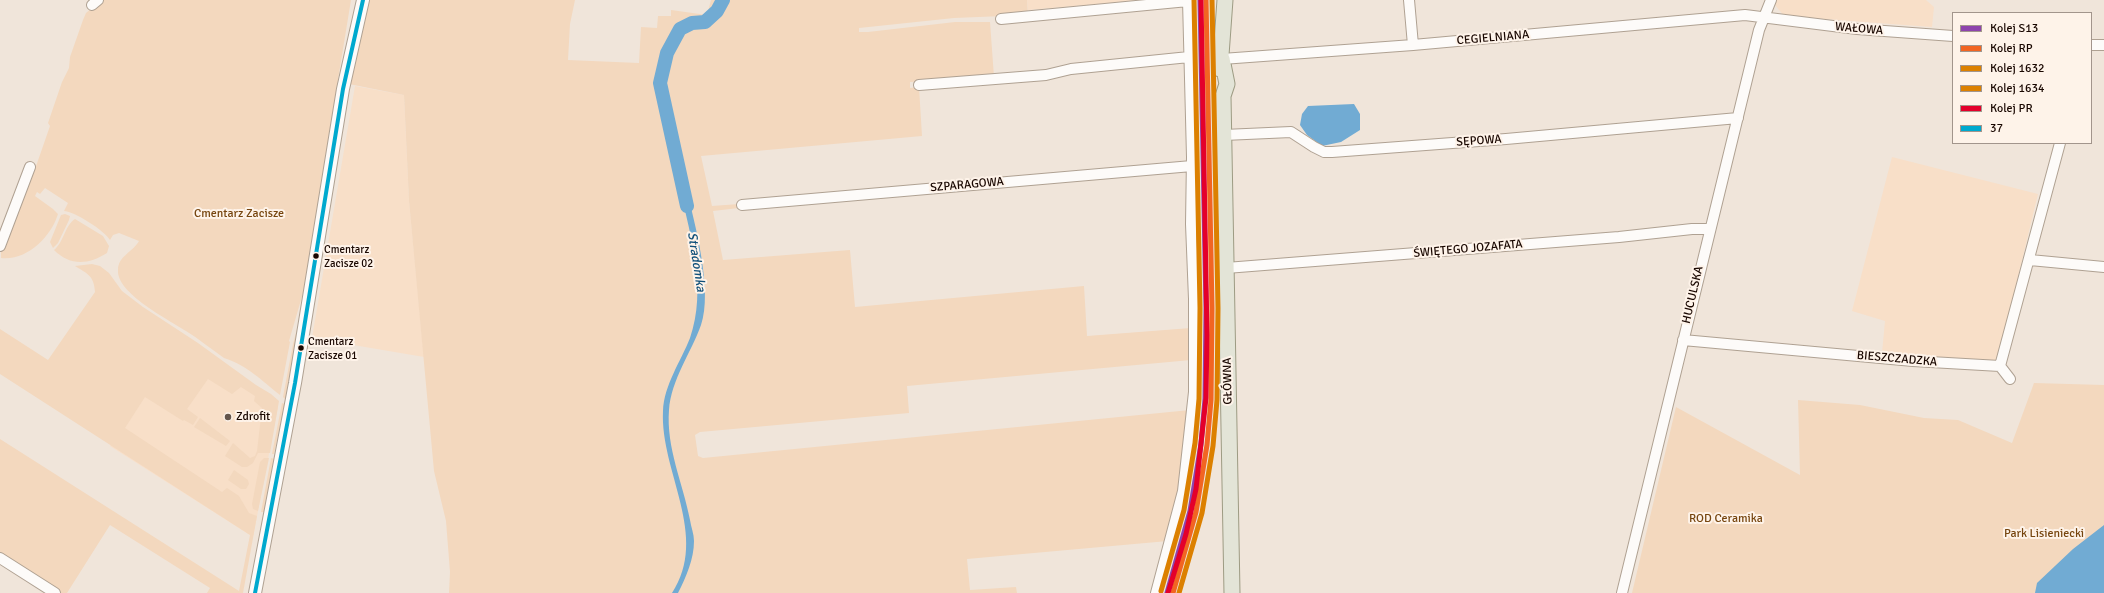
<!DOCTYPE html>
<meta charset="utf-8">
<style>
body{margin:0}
#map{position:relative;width:2104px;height:593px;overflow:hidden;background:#f0e5da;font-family:Signika,sans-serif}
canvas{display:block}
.legend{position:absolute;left:1952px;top:12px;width:140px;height:132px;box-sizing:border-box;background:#fef3e9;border:1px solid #a2958c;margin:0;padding:5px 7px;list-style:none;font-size:12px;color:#190700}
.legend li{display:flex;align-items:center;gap:8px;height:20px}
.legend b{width:20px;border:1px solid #a2958c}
</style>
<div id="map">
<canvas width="2104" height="593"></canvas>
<ul class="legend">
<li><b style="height:5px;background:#8e44ad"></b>Kolej S13</li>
<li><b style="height:5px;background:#f26522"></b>Kolej RP</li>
<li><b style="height:5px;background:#dc8000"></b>Kolej 1632</li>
<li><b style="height:5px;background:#dc8000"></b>Kolej 1634</li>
<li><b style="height:5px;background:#e4002b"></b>Kolej PR</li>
<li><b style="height:5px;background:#00a9ce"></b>37</li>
</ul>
</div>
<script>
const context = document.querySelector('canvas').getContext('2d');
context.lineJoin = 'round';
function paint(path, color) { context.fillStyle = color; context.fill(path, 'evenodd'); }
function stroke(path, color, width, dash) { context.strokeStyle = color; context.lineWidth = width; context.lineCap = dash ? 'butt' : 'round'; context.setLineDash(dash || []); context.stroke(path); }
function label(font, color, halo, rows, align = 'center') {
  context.font = font + ' Signika,sans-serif'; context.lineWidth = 4; context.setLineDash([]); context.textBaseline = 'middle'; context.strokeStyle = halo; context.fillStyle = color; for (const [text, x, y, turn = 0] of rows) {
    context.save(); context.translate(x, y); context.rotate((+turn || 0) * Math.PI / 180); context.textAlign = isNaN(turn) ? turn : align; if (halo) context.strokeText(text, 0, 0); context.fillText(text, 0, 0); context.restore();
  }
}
const built = new Path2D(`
 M1027,0H1145L1028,10Z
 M1776,0H1926L1934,7L1932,27L1784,16L1775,5Z
 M355,86L404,95L409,201L424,357L312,338Z
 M1892,157L2038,194L1997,364L1882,353L1885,321L1852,311Z
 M182,335L278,407L253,537L110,446Z`);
const green = new Path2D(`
 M101,0H351L303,293L289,341L290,342L280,395C261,380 248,366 224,358C211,349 199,339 186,331C169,320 116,293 118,270C118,256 133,252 139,241L119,233L113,235L110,240C105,231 74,211 64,211L68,203L45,188L40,194L37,192L35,196L53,209L58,214C51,237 27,261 1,258V252L28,178L34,172L50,126L48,123L62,82L69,68L70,57L83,20L86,13Z
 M367,0H575L570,24L568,60L639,63L641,27L657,28L658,16H671V10L707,15L711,0H1027L1028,15L954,18L859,28V32H868L955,22H990L994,77L910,82V88L919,87L922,136L701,156L712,206L739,204V208L713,211L723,260L850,250L855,307L1084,286L1087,336L1191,328V360L907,386L909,413L700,432L695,435L698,456L703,458L1190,410L1181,491L1168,541L967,559L970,590L1016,587L1017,593H449L450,572L446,521L434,471L409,201L404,95L349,84Z
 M65,214L70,216L69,220L58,243L53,248L50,242L61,215Z
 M75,219L103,236L109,246L107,253C88,265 70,266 54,250C64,242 65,225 75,219Z
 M92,264L100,266L109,273L122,291L143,307L198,343L256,385L271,394L279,401L270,453H258L253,463L247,467H242L225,456L233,443L250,458L255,456L257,451L262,408L254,401L255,396L241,387L232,394L208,379L187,409L198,417L193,425L184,420L183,421L145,397L125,428L222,492L227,488L239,496L249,513L257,516L243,593H207L210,588L110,525L67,593H61L0,555V439L239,591L250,535L0,374V329L48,360L95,292C94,276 88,274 75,266Z
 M302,310L287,398L285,399L283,397L293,344Z
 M2034,383L2104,385V593H1632L1676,407L1800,475L1798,400L1860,405L1924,418L1958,420L2012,443Z
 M282,403L285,404L274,454H272Z
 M200,418L230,441L226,446L194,427Z
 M264,458H269L258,511L253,509L252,504L260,462Z
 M271,458L275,459L266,512H261Z
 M234,470L248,480L249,484L246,489H241L228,480Z`);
const water = new Path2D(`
 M1354,104L1360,114V130L1341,142L1322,146L1307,135L1300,125L1302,114L1308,106Z
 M686,188C695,223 713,291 701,325C691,353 671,380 669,410C666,448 683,483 690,520C691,527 694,534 694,541C694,559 686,577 678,593H672C710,536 660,472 663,411C664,385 681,361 690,338C707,289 691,238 680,189Z
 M2104,525V593H2035L2037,583L2073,549Z`);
const river = new Path2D(`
 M687,206L660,83L667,53L680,29L692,23L705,22L717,11L723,0`);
const minor = new Path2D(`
 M1409,0L1413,45
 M92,5L98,0
 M1001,19L1188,1
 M2091,45H2104
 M1222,59L1413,45L1745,15L1857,29L1953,36
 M919,85L1046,75L1071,69L1189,57
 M1224,135L1291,132L1314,147L1324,152H1332L1506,139L1738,118
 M742,205L1192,166
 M0,246L30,167
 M2030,260L2104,267
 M1226,268L1619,237L1692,229H1710
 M1683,340L1913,361L2000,366L2060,143
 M2000,366L2010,379
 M0,558L55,593
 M1156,593L1183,491L1194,392V299L1191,224L1192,157L1188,0
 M1622,593L1759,30L1771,0`);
const tertiary = new Path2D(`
 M255,593L295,383L343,89L363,0`);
const primary = new Path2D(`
 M1222,59L1227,84L1223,96L1232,593
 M1220,69L1225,0`);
const bus1 = new Path2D(`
 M255,593L295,383L343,89L363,0`);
const rail1 = new Path2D(`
 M1167,593L1190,511L1201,444L1205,399L1206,308L1200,0`);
const rail2 = new Path2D(`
 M1173,593L1196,512L1207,445L1211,400L1212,308L1206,0`);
const rail3 = new Path2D(`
 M1161,591L1184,510L1195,443L1199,399L1200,308L1194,0`);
const rail4 = new Path2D(`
 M1179,593L1202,513L1213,446L1217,400L1218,308L1212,0`);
const rail5 = new Path2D(`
 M1168,593L1186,534L1196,489L1206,398L1207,335L1201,0`);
const markers = [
 [316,256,3.5,"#190700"],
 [301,348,3.5,"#190700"],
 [228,417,4,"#64554c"]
];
const busNames = [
 ["Cmentarz",324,250],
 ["Zacisze 02",324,264],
 ["Cmentarz",308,342],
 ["Zacisze 01",308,356]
];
const streetNames = [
 ["WAŁOWA",1859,29,5],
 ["CEGIELNIANA",1493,38,-5],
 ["SĘPOWA",1479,141,-4],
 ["SZPARAGOWA",967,185,-5],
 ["ŚWIĘTEGO JOZAFATA",1468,249,-5],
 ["HUCULSKA",1693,295,-77],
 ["BIESZCZADZKA",1897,359,5],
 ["GŁÓWNA",1228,381,-91]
];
const parkNames = [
 ["Cmentarz Zacisze",239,214],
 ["ROD Ceramika",1726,519],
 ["Park Lisieniecki",2044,534]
];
const poiNames = [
 ["Zdrofit",236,417]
];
const waterNames = [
 ["Stradomka",696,262,81]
];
paint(built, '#f8dfc8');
paint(green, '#f3d8be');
paint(water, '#71abd3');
stroke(river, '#71abd3', 14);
stroke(minor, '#afa192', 12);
stroke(tertiary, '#afa192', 14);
stroke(primary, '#9d9b83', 17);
stroke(minor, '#fdfbf9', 10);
stroke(tertiary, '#fdfbf9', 12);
stroke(primary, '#e3e4d7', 15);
stroke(bus1, '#00a9ce', 4);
stroke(rail1, '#8e44ad', 5);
stroke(rail2, '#f26522', 5);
stroke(rail3, '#dc8000', 5);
stroke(rail4, '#dc8000', 5);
stroke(rail5, '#e4002b', 5);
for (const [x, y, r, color] of markers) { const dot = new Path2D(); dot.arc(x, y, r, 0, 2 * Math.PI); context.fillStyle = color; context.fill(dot); stroke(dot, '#fef3e9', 1.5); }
label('11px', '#190700', '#fef3e9', busNames, 'left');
label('12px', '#190700', '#fef3e9', streetNames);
label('12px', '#76450e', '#fef3e9', parkNames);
label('12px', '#190700', '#fef3e9', poiNames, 'left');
label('italic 13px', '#10507a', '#fef3e9', waterNames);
</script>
